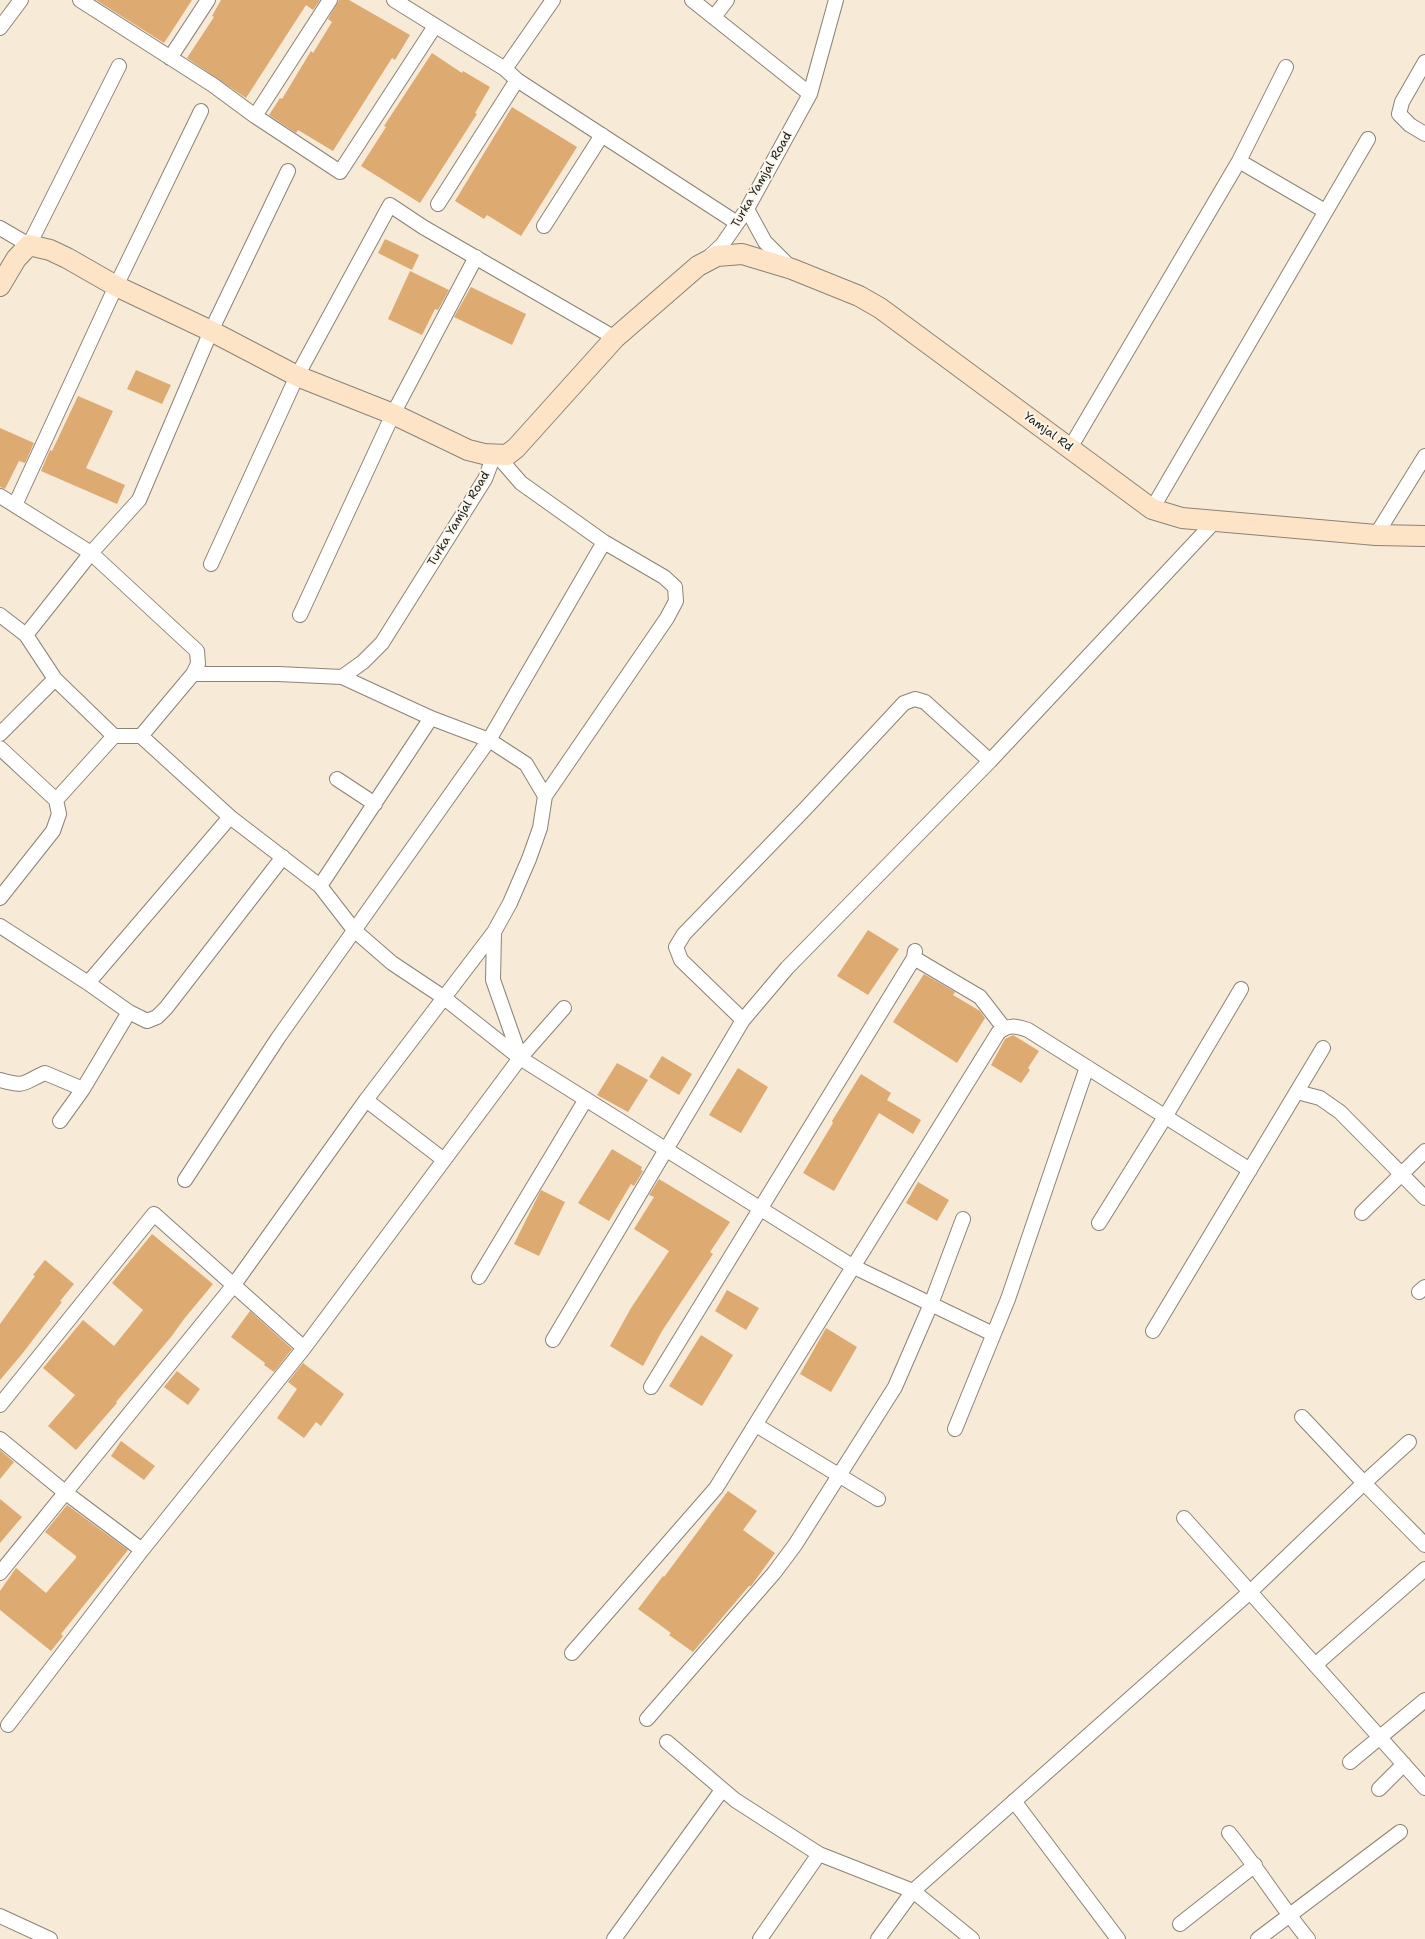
<!DOCTYPE html>
<style>
body{margin:0}
canvas{display:block;background:#f7ead6}
</style>
<canvas width="1425" height="1939"></canvas>
<script>
const context = document.querySelector('canvas').getContext('2d');
context.lineJoin = 'round';
function paint(path, color) { context.fillStyle = color; context.fill(path, 'evenodd'); }
function stroke(path, color, width, dash) { context.strokeStyle = color; context.lineWidth = width; context.lineCap = dash ? 'butt' : 'round'; context.setLineDash(dash || []); context.stroke(path); }
function label(font, color, halo, rows, align = 'center') {
  context.font = font + ' "Shantell Sans",sans-serif'; context.lineWidth = 4; context.setLineDash([]); context.textBaseline = 'middle'; context.strokeStyle = halo; context.fillStyle = color; for (const [text, x, y, turn = 0] of rows) {
    context.save(); context.translate(x, y); context.rotate((+turn || 0) * Math.PI / 180); context.textAlign = isNaN(turn) ? turn : align; if (halo) context.strokeText(text, 0, 0); context.fillText(text, 0, 0); context.restore();
  }
}
const building = new Path2D(`
 M96,0H192L164,43Z
 M221,0H320L313,10L306,5L246,98L187,58L214,17L212,16Z
 M339,0H349L410,35L395,60L392,58L333,151L298,130L296,133L269,115L280,98L282,99L311,51L313,53L332,22L328,19Z
 M432,53L462,73L463,71L490,87L475,113L477,114L420,203L361,166L386,127L384,126Z
 M512,107L577,147L521,236L487,215L484,219L455,201Z
 M385,239L419,255L412,270L378,253Z
 M410,271L449,290L438,310L435,309L422,335L388,319Z
 M471,287L526,314L512,345L454,317Z
 M136,370L171,385L162,404L127,389Z
 M78,396L113,411L86,468L125,485L117,504L41,471L50,450L52,451Z
 M0,428L34,443L25,463L19,461L5,489L0,487Z
 M868,930L899,949L868,995L837,976Z
 M924,974L955,992L953,995L980,1011L985,1018L957,1063L893,1022Z
 M1013,1035L1039,1051L1028,1068L1030,1070L1021,1083L991,1065L1005,1039Z
 M662,1056L692,1074L679,1095L649,1077Z
 M617,1063L648,1080L628,1112L597,1095Z
 M738,1068L768,1087L741,1133L709,1115Z
 M861,1074L891,1093L887,1100L921,1120L913,1134L879,1113L834,1191L803,1173L833,1123L832,1121Z
 M612,1149L642,1167L641,1170L643,1171L634,1186L631,1184L609,1221L578,1203Z
 M659,1179L730,1222L710,1252L713,1254L662,1331L643,1366L610,1346L631,1308L669,1251L634,1229L654,1197L649,1195Z
 M918,1182L949,1200L937,1221L906,1203Z
 M541,1190L565,1202L539,1256L514,1244Z
 M152,1234L213,1284L184,1319L171,1337L116,1402L117,1403L76,1450L48,1426L75,1395L43,1368L83,1320L114,1346L143,1310L112,1283Z
 M45,1260L74,1284L60,1301L62,1302L22,1354L0,1380V1324L35,1276L33,1275Z
 M727,1290L759,1308L746,1330L715,1311Z
 M250,1311L292,1349L274,1372L264,1365L265,1363L231,1337Z
 M826,1328L857,1347L831,1392L800,1374Z
 M701,1335L733,1355L702,1406L669,1386Z
 M303,1363L344,1394L321,1426L316,1422L304,1438L277,1418L297,1389L288,1382Z
 M177,1371L200,1389L188,1405L164,1387Z
 M121,1441L155,1466L144,1480L111,1456Z
 M0,1450L14,1462L0,1479Z
 M728,1491L757,1511L743,1530L775,1553L751,1586H749L693,1652L669,1635L671,1633L638,1609L663,1576L664,1577Z
 M0,1499L22,1517L0,1543Z
 M67,1505L128,1550L61,1634L63,1636L51,1651L0,1610V1591L16,1568L46,1593L76,1558V1556L45,1532Z`);
const street = new Path2D(`
 M80,0L213,85L255,116L340,172L435,26
 M394,0L505,69L517,80L737,223
 M692,0L810,94
 M714,17L727,0
 M0,28L21,0
 M170,58L208,0
 M1425,62L1402,102L1399,114L1410,125L1425,134
 M505,69L553,0
 M255,116L330,0
 M1239,161L1325,211
 M438,204L517,80
 M747,209L765,242L789,266
 M544,226L602,135
 M0,228L29,245L119,66
 M708,258L722,245L747,209L810,94L836,0
 M1070,448L1239,161L1286,67
 M0,496L91,553L197,651L198,664L193,674
 M15,505L116,286L201,111
 M1152,509L1368,139
 M1376,535L1425,456
 M211,564L297,376L390,205L423,227L615,338
 M0,615L26,635L55,679L114,736
 M300,615L393,414L476,257
 M26,635L91,553L139,500L211,331L288,171
 M342,677L431,718L489,740L526,764L545,796L540,828L529,859L510,903L494,932L493,980L520,1057
 M0,734L55,679
 M141,736L230,817L320,886L354,930L392,963L443,997L520,1058L852,1266L993,1334
 M0,748L56,800
 M337,779L375,804
 M320,886L431,718
 M0,898L53,831L59,814L56,800L114,736H141L193,674H278L342,677L363,662L382,643L485,479L495,453L521,483L604,542L664,577L675,587L676,601L667,618L545,796
 M0,926L88,983L129,1012L147,1021L157,1017L166,1008L283,857
 M914,958L980,997L1004,1028
 M88,983L230,817
 M743,1020L681,960L676,947L684,934L806,808L904,703L915,699L925,702L990,761
 M0,1080C27,1088 23,1082 45,1073L83,1089
 M1297,1092L1320,1098L1340,1112L1425,1198
 M366,1100L444,1160
 M60,1121L83,1089L129,1012
 M185,1180L278,1038L489,740L604,542
 M1362,1213L1425,1151
 M1099,1223L1165,1117L1241,989
 M479,1277L586,1099
 M1419,1292L1425,1287
 M1153,1331L1323,1048
 M553,1340L743,1020L787,968L990,761L1215,521
 M651,1387L914,958L915,951
 M0,1405L154,1214L304,1348
 M1302,1417L1364,1483L1409,1442
 M756,1425L878,1499
 M955,1429L1008,1299L1087,1067
 M0,1439L66,1493L142,1550
 M1184,1518L1425,1788
 M0,1573L233,1286L366,1100L494,932
 M572,1653L716,1488L998,1033C1008,1024 1016,1026 1028,1030L1250,1170
 M1315,1665L1425,1569
 M647,1719L774,1573L795,1545L895,1387L931,1304L963,1219
 M8,1725L142,1550L304,1348L520,1058L564,1008
 M667,1742L735,1800L819,1854L913,1891L972,1939
 M1350,1762L1425,1700
 M1379,1789L1404,1764
 M1014,1801L1118,1939
 M1229,1833C1257,1867 1280,1905 1308,1939
 M0,1916L50,1939
 M1180,1924L1255,1865
 M614,1939L722,1790
 M760,1939L819,1854
 M878,1939L913,1891L1250,1592L1364,1483L1425,1545
 M1258,1939L1400,1832`);
const secondary = new Path2D(`
 M0,286L16,259L29,245L50,250L67,258L116,286L211,331L297,376L393,414L468,450L484,454L507,455L516,448L615,338L698,266L717,256L742,254L792,269L859,296L880,308L1152,509L1182,518L1376,535L1425,536`);
const streetNames = [
 ["Turka Yamjal Road",762,180,-60],
 ["Yamjal Rd",1048,432,36],
 ["Turka Yamjal Road",459,519,-59]
];
paint(building, '#ddaa72');
stroke(street, '#8a8379', 16);
stroke(secondary, '#8a8379', 22);
stroke(street, '#fff', 14);
stroke(secondary, '#fee4c6', 20);
label('12px', '#1c1c1c', '#fbf7ec', streetNames);
</script>
